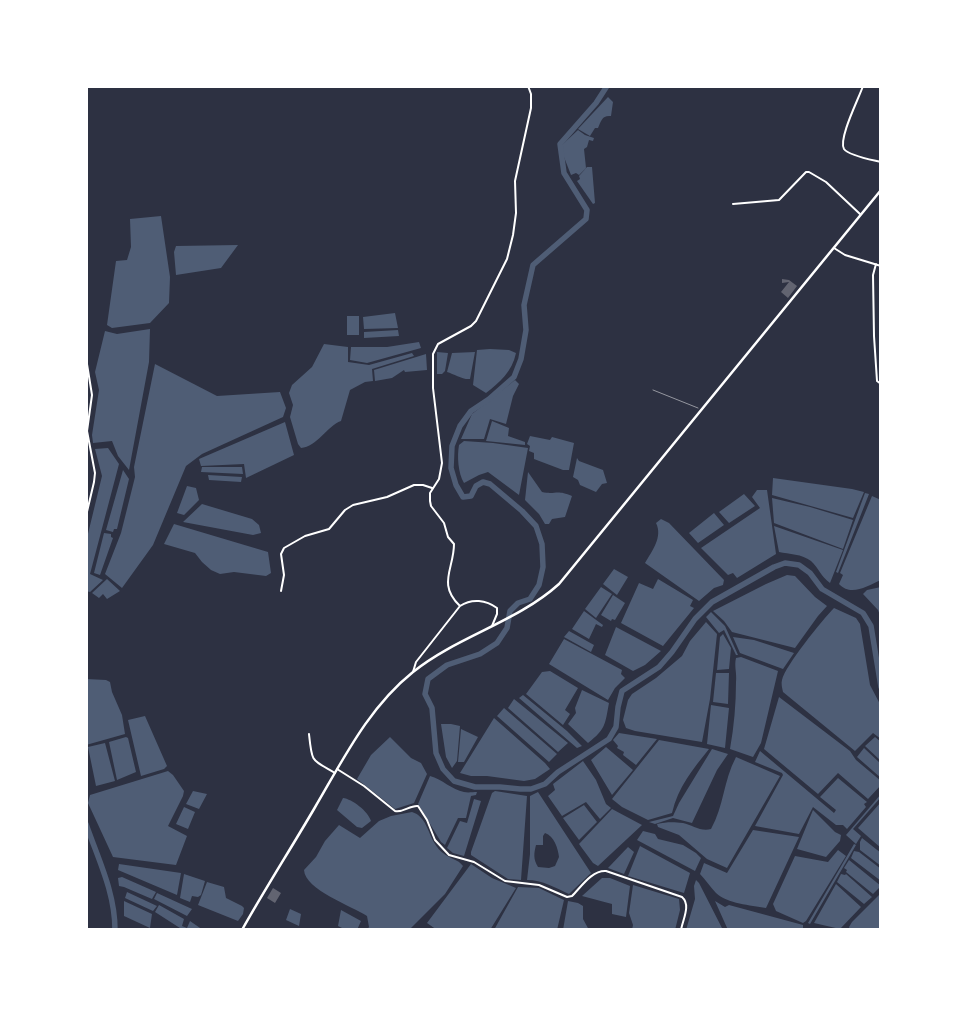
<!DOCTYPE html>
<style>
body{margin:0}
#map{position:relative;width:967px;height:1016px;overflow:hidden;background:#2d3142;font-family:"Varela Round",sans-serif}
canvas{display:block}
.frame{position:absolute;inset:0;border:88px solid #fff;pointer-events:none}
</style>
<div id="map">
<canvas width="967" height="1016"></canvas>
<div class="frame"></div>
</div>
<script>
const context = document.querySelector('canvas').getContext('2d');
context.lineJoin = 'round';
function paint(path, color) { context.fillStyle = color; context.fill(path, 'evenodd'); }
function stroke(path, color, width, dash) { context.strokeStyle = color; context.lineWidth = width; context.lineCap = dash ? 'butt' : 'round'; context.setLineDash(dash || []); context.stroke(path); }
const water = new Path2D(`
 M608,97L613,102L611,116C602,115 601,121 598,128H595L590,136L578,129Z
 M578,130L585,135L594,138L593,141L589,140L587,147L584,149L586,168L579,175L576,173L571,175L562,152V145Z
 M587,167H592L595,203L593,204L577,181L580,179L579,176Z
 M161,216L170,277L169,303L150,323L112,328L107,325L116,261L127,260L131,247L130,219Z
 M238,245L221,268L176,275L174,252L176,246Z
 M395,313L398,328L364,329L363,317Z
 M347,316H359V335H347Z
 M150,329L149,362L129,470L118,456L112,441L93,443L92,435L99,390L95,372L105,331L117,334Z
 M398,330L399,336L364,338V332Z
 M419,342L421,348L367,363L350,360L351,347H387Z
 M324,344L348,347V362L369,365L412,353L414,356L372,369L373,381L365,382L350,390L341,421C327,426 317,447 301,448L298,444L290,417L293,405L289,393L292,385L312,367Z
 M490,349L509,350L516,353C512,372 500,382 486,393L473,385L477,350Z
 M437,352L448,353L445,371L442,374H437Z
 M475,352L470,379C463,380 454,374 447,372L452,353Z
 M426,354L427,370L405,372L404,370L392,378L375,381L374,370Z
 M155,364L217,396L280,392L286,408L283,417L202,454L186,466L153,545L122,588L105,574L121,533L135,477L134,467Z
 M515,380L519,384L513,396L506,424L490,419L484,439H461L472,414Z
 M492,421L509,428L508,436L525,442V445L486,441Z
 M285,422L294,455L246,478L244,464L201,466L199,459Z
 M530,436L550,440L552,437L574,443L569,470H563L534,459V453L529,451L530,446L527,444Z
 M464,441L493,443L528,448L519,495L488,472L479,475L464,483C458,473 457,456 459,445Z
 M108,448L119,464L90,574L103,580L90,592L86,591V542L102,476L95,449Z
 M577,458L579,461L603,470L607,483L602,484L596,492L580,485L578,480L573,477Z
 M202,467H242L243,474L201,472Z
 M123,470L129,479L117,529H114L113,532L106,530Z
 M528,472L542,492C556,495 556,489 572,496L565,517L552,519L549,524H545L539,514L525,500Z
 M208,475L242,477L241,482L209,480Z
 M773,478L852,489L864,492L853,518L772,495Z
 M187,486L196,488L199,500L184,515L177,513Z
 M757,490H767L776,554L737,578L733,573L728,575L701,548L760,508L752,497Z
 M865,493L869,494L838,573L836,572Z
 M744,494L755,506L729,523L719,512Z
 M872,496L881,500V580C867,586 851,597 839,584L843,575L840,573Z
 M772,498L810,507L853,520L843,549L774,523Z
 M202,504L252,519L259,525L261,533L253,535L183,522Z
 M714,513L724,525L698,543L689,533Z
 M661,519L669,523L724,580L723,585L714,588L699,601L645,563C652,551 663,537 656,523Z
 M174,524L268,552L271,573L266,576L234,572L220,574L211,570L202,562L195,553L164,544Z
 M774,526L843,550L830,583C820,576 819,568 811,561C802,554 789,554 779,552Z
 M104,533L111,534V537L113,538L100,575L94,573Z
 M614,569L628,577L617,595L603,584Z
 M787,575L795,576L815,597L827,606L818,616L795,648L732,632L724,621L713,611L766,584Z
 M107,579L120,591L107,599L103,594L99,598L92,593Z
 M658,579L693,600L690,606L694,608L663,646L621,623L639,583L653,589Z
 M601,587L612,594L596,618L585,609Z
 M881,587V618L878,610L863,594L867,590Z
 M613,595L625,603L615,620L612,619L611,621L601,615Z
 M834,608L856,618L860,624L870,685L881,706V739L873,733L855,751L783,692C782,688 781,683 782,680C785,666 823,619 834,608Z
 M584,611L603,625L602,627L596,624L589,639L572,629Z
 M711,612L725,626L738,655H736L724,630L719,633L706,617Z
 M706,622L717,634L710,699L702,742L635,731L626,728L623,720L628,700L632,694L656,678L682,656L690,641Z
 M616,627L661,651L645,665L633,671L605,655Z
 M569,631L594,645L591,652L564,637Z
 M723,634L731,648L729,669L717,670L720,637Z
 M733,637L754,640L794,653L783,669L740,653Z
 M564,639L622,670L621,674L625,678L615,688L608,700L549,664Z
 M741,657L778,671L761,743L753,757L730,749C734,726 736,704 736,682C737,673 734,666 736,658Z
 M550,671L578,688L565,710L570,714L563,725L526,694L542,672Z
 M716,673H729L728,704L713,702Z
 M86,679L106,680L110,682L112,692L122,715L125,734L86,745Z
 M582,690L609,703C605,724 606,729 588,743L568,724L576,713L575,708Z
 M523,695L567,731L582,746L577,748L519,698Z
 M779,697L850,751L856,760L881,781V785L868,799L838,773L818,794L764,749Z
 M514,699L568,743L558,752L508,708Z
 M711,705L729,708L725,748L707,744Z
 M504,708L557,754L549,762L497,716Z
 M145,716L167,766L164,769L141,776L128,720Z
 M494,718L545,763L550,769L535,779L524,781L487,776H471L460,773Z
 M441,724H451L460,726L457,761L452,768L446,757Z
 M461,729L478,737L464,762H458Z
 M619,733L657,739L636,765L623,755L624,752L617,748L618,746L613,740Z
 M126,737L128,738L136,772L117,780L109,742Z
 M390,737L411,758L421,763L427,774L414,803L395,809L357,779L371,755Z
 M875,737L881,742V761L865,746Z
 M659,740L709,749C693,769 678,787 672,813L648,820L622,807L612,799Z
 M105,743L115,781L96,786L88,747Z
 M606,747L633,770L612,795L591,760Z
 M864,748L881,764V778L857,757Z
 M712,749L728,754L717,770L692,823L673,818L655,824L649,822L673,816L679,803Z
 M760,751L834,813L836,810L820,797L838,778L867,802L864,804L866,807L847,829L843,825H836L813,807L799,834L755,826L783,775L782,773L755,762Z
 M736,757L780,776L727,868L707,859L679,835L658,827L657,824C666,822 673,822 683,823C692,825 701,832 711,829C724,806 723,782 736,757Z
 M583,761L596,780L606,804L611,808L600,819L586,802L562,816L548,796L555,790L553,784Z
 M168,771L173,775L184,791L183,796L168,826L187,836L176,865L113,857L88,803L90,795Z
 M430,776C442,779 452,790 464,792C468,793 473,792 477,792L476,795L471,796L466,818H458L445,845L441,842L418,804Z
 M193,791L207,794L199,809L186,804Z
 M495,791L527,796L521,880L508,879L471,855V852L492,793Z
 M538,792L591,873L569,894C556,888 542,880 527,880L530,854V796ZM545,833C554,836 558,848 559,857L555,866L549,868L538,867C533,859 534,853 536,845H543V836Z
 M881,794V797L853,829L861,836L856,844L846,835Z
 M343,798C352,799 368,811 371,821L362,828L357,827L337,810Z
 M474,799L481,801L464,856L453,853L447,848L460,821L467,823Z
 M881,802V848L858,828Z
 M584,805L597,822L579,840L563,818Z
 M184,807L195,812L188,829L176,824Z
 M612,809L642,825L598,866L593,863L579,844Z
 M813,810L835,832L841,835L840,841L826,857L797,849Z
 M412,812C426,816 428,833 435,844C437,847 440,851 443,853C450,859 458,859 463,866L445,894L409,930H367L369,927L367,916C352,906 305,890 304,870L316,857L325,841L339,825L360,838L379,821L391,816Z
 M753,830L799,837L766,908C750,905 728,904 716,893C710,887 706,880 700,874L704,863L727,873Z
 M643,831L655,834L658,839L683,845L696,853L701,858L695,871L637,840Z
 M862,838L881,853V866L860,850V842Z
 M854,844L856,845L810,924L808,923Z
 M640,846L690,873L684,893L628,876Z
 M628,847L634,852L624,874L608,868Z
 M838,850L846,856L806,921L803,923L776,911L773,904L795,856L828,862Z
 M854,851L859,852L881,869V881L851,858Z
 M849,860L881,886L873,894L846,872L847,870L844,868Z
 M119,864L181,873L177,895L118,870Z
 M471,864L492,878L516,888L490,930H437L427,923Z
 M184,874L205,881L201,895L198,897L192,896L190,902L180,898Z
 M841,874L845,875L846,874L872,897L864,904L837,882Z
 M122,877L156,892L152,899L124,887L119,886L118,878Z
 M602,878H610L630,886L626,917L612,914V904L582,896Z
 M696,880L699,883L723,930H686L695,899L694,886Z
 M207,882L224,887L226,898L242,906L244,908L243,914L238,921L198,905Z
 M836,884L861,907L840,929L814,923Z
 M633,885L679,899L680,910L675,930H632L633,925L629,913Z
 M518,887L539,888L564,900L557,930H494Z
 M127,892L157,906L153,911L125,898Z
 M157,893L192,909L187,916L154,899Z
 M881,893V930H850L849,927L852,922Z
 M124,901L152,914L150,928L124,916Z
 M568,901L578,903L583,906V919L589,930H563Z
 M715,901L725,907L729,905L803,925V930H728Z
 M159,905L184,919L182,926L187,928L190,921L203,930H183L155,912Z
 M290,909L301,914L299,926L286,920Z
 M341,910L361,921L357,930H346L338,926Z`);
const river = new Path2D(`
 M607,86L596,103L560,144L564,173L587,210L586,219L533,265L524,305L526,330L521,359L514,377L489,399L471,411L460,426L452,446L451,468L456,485L463,497L471,496L476,486L483,482L490,484L522,511L536,526L542,544L543,567L539,585L530,599L518,603L510,611L507,628L497,643L480,654L447,665L428,679L425,694L432,708L436,753L443,769L454,781L475,787H500L520,789H531L545,784L558,772L609,739L616,727L618,707L622,691L659,667L672,652L695,619L712,602L774,567L785,563L799,565L810,573L822,589L863,613L871,626L881,687
 M86,824C98,859 115,892 115,930`);
const building = new Path2D(`
 M782,279L789,280L797,286L788,298L781,292L789,282L782,283Z
 M273,888L281,893L275,903L267,898Z`);
const path = new Path2D(`
 M653,390L698,408`);
const minor = new Path2D(`
 M863,86C859,98 838,139 844,149C849,156 873,160 881,162
 M733,204L779,200L806,172H809L826,182L860,214
 M834,248L845,255L881,266
 M876,264L873,275L874,336L877,381L881,384
 M86,358L92,395L87,431L95,473L94,482L86,516
 M281,591L284,575L281,554L284,548L305,536L329,529L345,510L353,505L387,497L414,485H423L432,488
 M460,606C437,584 454,569 454,544L448,537L444,523L431,506L430,501V493L439,479L442,463L433,388V354L438,344L471,326L476,321L507,259L513,235L516,213L515,181L531,108V94L528,86
 M413,672L416,662L460,606C472,598 486,600 497,608V614L492,626
 M309,734C312,763 311,759 335,773
 M337,769L364,786L395,811C403,813 410,805 418,806L427,820L435,840L449,855L474,862L505,881L539,885L567,897L572,896C581,887 592,870 606,871L682,897C691,905 683,919 681,930`);
const primary = new Path2D(`
 M242,930C265,889 290,850 314,809C343,760 368,708 413,672C458,636 517,622 559,584L881,190`);
paint(water, '#4f5d75');
stroke(river, '#4f5d75', 5.5);
paint(building, '#626471');
stroke(path, '#fff', 0.5);
stroke(minor, '#fff', 2);
stroke(primary, '#fff', 2.5);
</script>
